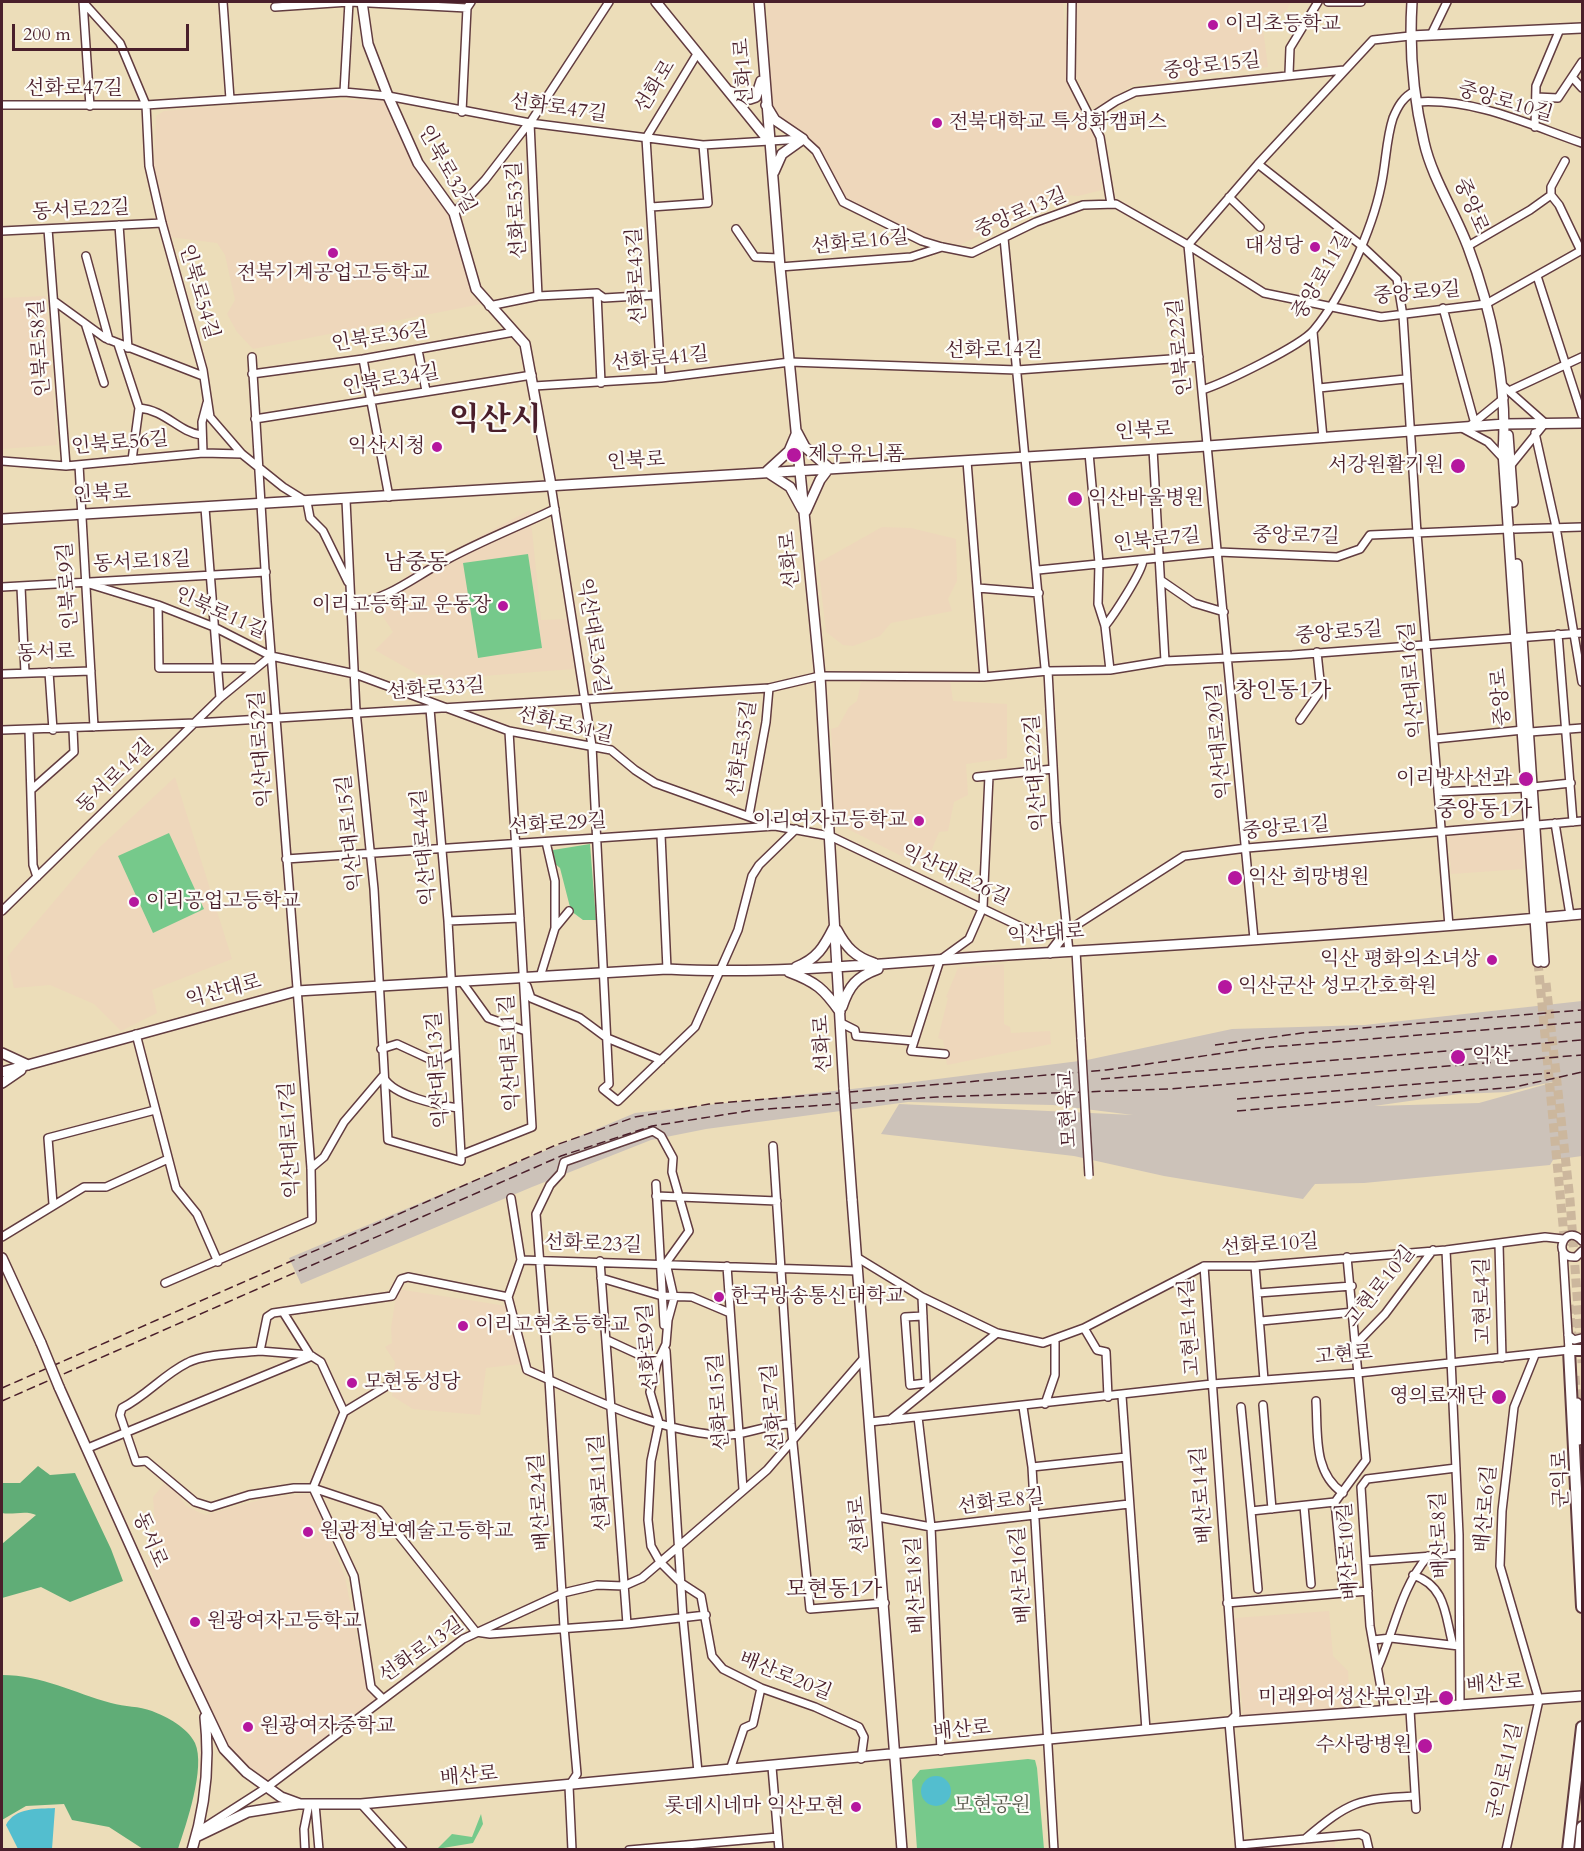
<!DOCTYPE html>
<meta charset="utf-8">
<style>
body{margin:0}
#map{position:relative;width:1584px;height:1851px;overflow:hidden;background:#ecddb9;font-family:Cardo,serif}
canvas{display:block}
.frame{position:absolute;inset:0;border:3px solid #4a1f2b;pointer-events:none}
.scale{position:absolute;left:12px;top:24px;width:177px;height:27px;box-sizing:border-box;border:3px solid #4a1f2b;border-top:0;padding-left:8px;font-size:18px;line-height:21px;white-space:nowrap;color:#4a1f2b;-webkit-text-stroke:4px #fdfcf7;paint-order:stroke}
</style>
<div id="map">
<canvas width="1584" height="1851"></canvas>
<div class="frame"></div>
<div class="scale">200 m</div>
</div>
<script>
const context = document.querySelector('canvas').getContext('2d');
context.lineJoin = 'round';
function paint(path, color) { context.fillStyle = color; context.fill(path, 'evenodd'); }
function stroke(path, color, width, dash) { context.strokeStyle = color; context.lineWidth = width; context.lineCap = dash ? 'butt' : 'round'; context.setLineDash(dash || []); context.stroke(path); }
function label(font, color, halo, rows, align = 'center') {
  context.font = font + ' Cardo,"Noto Serif KR",serif'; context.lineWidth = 4.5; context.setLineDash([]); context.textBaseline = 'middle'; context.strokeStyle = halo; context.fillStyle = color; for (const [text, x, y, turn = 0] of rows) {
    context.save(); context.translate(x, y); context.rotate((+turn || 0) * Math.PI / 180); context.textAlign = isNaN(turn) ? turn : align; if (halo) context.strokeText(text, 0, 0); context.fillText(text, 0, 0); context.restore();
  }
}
const built = new Path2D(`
 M767,2H1063L1068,82L1097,140L1102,190L1078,196L1067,195L960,245L918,236L844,198L818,148L773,114Z
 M1077,2H1291L1287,10L1263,29L1268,67L1133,85L1093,109L1076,77Z
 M299,100H384L415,168L450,214L472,296L481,304L253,349L237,332L227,314L235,300L225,255L217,243L170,237L154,166L156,116L164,111Z
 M46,296L57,445L2,449V298Z
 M530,510L541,620L568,619L574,669L443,679V675H419L375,650L393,632L374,603L412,572Z
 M882,527L911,528L956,539L957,581L948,599L952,611L891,623L880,636L853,646L843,645L826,632L818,563Z
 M950,680L953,701L1007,704V758L966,764L968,795L954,802L948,831L939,832L928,859L919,865L836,823L831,729L838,727L849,707L857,701L861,682Z
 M175,777L232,959L152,990L157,1013L121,1031L94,1004L50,985L14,988L7,957L100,847Z
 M1523,828V869L1451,874L1449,836Z
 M1004,964V1024L1010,1027L1011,1033L1050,1031L1051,1044L947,1065L943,1040L938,1038L948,998L946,997L958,968Z
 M397,1289L507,1306L520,1364L486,1368L480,1415L413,1409L392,1396L395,1362L385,1347L392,1343L391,1328Z
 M164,1484L175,1490L186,1506L205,1515L267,1498L312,1493L345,1577L367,1687L378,1699L267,1781L231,1753L199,1689L147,1562L157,1555L153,1497Z
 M1329,1611L1333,1656L1348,1671L1350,1708L1243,1716L1235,1618Z
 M1335,1839V1849L1250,1850V1846Z`);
const industrial = new Path2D(`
 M1582,1001V1156L1553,1160L1550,1165L1364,1183L1315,1184L1303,1199L1164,1176L1074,1156L881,1134L899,1104L1133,1115L1053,1105L908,1102L706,1129L651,1140L532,1187L301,1284L289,1258L635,1113L906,1083L1087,1060L1232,1029L1365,1025ZM1565,1079L1479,1103L1374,1106L1459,1094L1508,1092Z`);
const green = new Path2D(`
 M528,554L542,648L478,658L463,563Z
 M169,833L204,909L153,933L118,856Z
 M590,844L596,920H583L571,911L560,868L553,862V850Z
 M1028,1759L1035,1760L1037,1768L1044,1849H917L912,1780L920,1770Z
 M481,1814L483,1824L473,1843L437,1849L452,1834L472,1837Z`);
const forest = new Path2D(`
 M38,1466L50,1475L75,1473L111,1549L123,1581L70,1602L41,1587L2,1598V1544L36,1515C26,1510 13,1515 2,1513V1483H20Z
 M2,1675C42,1675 74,1693 111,1703C125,1707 139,1706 152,1711C167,1717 187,1727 195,1743C206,1767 186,1825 178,1849H143L109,1827L72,1820L64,1804L26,1806L2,1820Z`);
const water = new Path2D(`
 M921 1791a15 15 0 1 1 30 0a15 15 0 1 1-30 0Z
 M55,1808L52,1849H18L6,1825C15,1807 38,1809 55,1808Z`);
const secondaryTunnel = new Path2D(`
 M1538,962L1565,1246
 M1546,983L1570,1200L1582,1363
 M1569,1305L1574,1357
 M1575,1376L1577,1403`);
const street = new Path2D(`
 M83,2L120,43L146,105L149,166L162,223L203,370L210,417L242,454L283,487L307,502L310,518L323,531L348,582
 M83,2L90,106
 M223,2L230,99
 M350,2L467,8
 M1072,2L1071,80L1100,137L1111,204
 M1328,2H1361
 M275,7L349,2L344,92
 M1431,35L1447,2
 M1289,74L1290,48L1318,2
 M1572,77L1582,88
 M1536,97L1558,98L1582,62
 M1417,102C1474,98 1530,125 1582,143
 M2,105H146L344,92L388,96L530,123L703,145L803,139L816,151L843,202L922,241L942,247L972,253L1036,222L1083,205L1116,204L1188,245L1258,164L1373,40L1410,36
 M462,112L467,8L471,2
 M1090,118L1116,101L1135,92L1344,70
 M1535,127L1536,86L1560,29
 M1258,164L1362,246L1397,279L1403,316L1417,533L1449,926
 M1551,195L1559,205L1581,251
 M1229,197L1260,227
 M651,207L708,203L703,145
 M454,213L485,180L529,123
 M119,225L128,348
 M48,229L66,466
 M736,229L755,257L779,258
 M2,231L162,223
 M1004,238L1045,668L1048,671L1056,823L1069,952
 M1188,245L1254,939
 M1188,245L1264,293L1381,317L1486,304L1582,250
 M1468,246L1530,210L1551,195V187L1565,161
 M86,256L109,340
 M780,267L911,257L942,247
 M1537,276L1582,415
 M597,293L601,383
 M538,296L530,123L609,2
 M54,301L105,338L203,376
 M489,306L538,296L597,293L604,298L655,295
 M1443,308L1475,424
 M86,326L104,383
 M1313,332L1323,438
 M118,344L139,408L132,460
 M418,350L426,391
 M363,359L389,497
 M252,374L363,359L514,332
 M661,378L646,138L697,54
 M1501,384L1545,423L1511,465
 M534,386L661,378L790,362L1017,370L1199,357
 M1319,388L1405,379
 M1202,390C1224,383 1301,346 1314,330C1343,295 1372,230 1381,186C1386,164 1386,139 1393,118C1398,106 1403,97 1415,91
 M1509,391L1582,357
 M139,408C165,410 179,432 201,435
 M255,419L532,375
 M1471,425L1504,398
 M1462,428L1488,442L1503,458
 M1535,433L1556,527L1582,682
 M1153,449L1165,661
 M203,453L202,422L207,403
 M1089,453L1099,563L1098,604L1105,626L1110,670
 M2,461L66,466L203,453L242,454
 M967,461L984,677
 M79,465L94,727
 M551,485L592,746L609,1084L603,1089L618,1101L695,1027L738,930L752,876L759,865L796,829
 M346,500L356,711L374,889L388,1140L461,1161V1155L532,1127L509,731
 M205,508L220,698
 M1515,529L1582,527
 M1038,570L1218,552L1337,557L1360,549L1370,535L1509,529
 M1162,581L1194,603L1224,612
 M86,583L158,605L214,627L271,656L355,674L509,731L611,750L635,770L655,783L772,825
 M2,587L266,572
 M21,587L25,673
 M978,588L1039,593
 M158,605L159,668H254
 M351,605C391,598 412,578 446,560C481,541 519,526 555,509
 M1105,626C1113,616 1143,571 1143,560
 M1558,634L1573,822
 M49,672L53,730
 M2,674L91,671
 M430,709L448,921L461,1155
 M1300,720L1321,690L1317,652
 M2,730L196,723L769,688L820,676L984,677L1048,671L1110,670L1165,661L1292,655L1582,633
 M29,730L33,865L37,877
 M1530,732L1582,728
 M1435,739L1523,730
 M977,777L1053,769
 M1533,787L1571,783
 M31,790L74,752L73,729
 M1438,792L1527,788
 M749,815L766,722L769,688
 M1555,823L1570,915
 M1537,825L1582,821
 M661,835L667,969
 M546,842L555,881V928
 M286,859L775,826L830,836L1040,936L1067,931L1184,856L1247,848L1530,824
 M2,911L220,698L271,656
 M448,921L520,918
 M1076,951L1081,1039
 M540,977L555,928L569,911
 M462,982L488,1018L526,1031
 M527,986L531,998L580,1018L607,1038L661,1060
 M841,1023L855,1030L856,1036L914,1041
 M136,1034L176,1188L197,1214L218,1262
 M381,1049L397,1044L436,1062L455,1052
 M945,1054L911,1051L940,960L969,939L983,907L989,776
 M384,1078C394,1096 438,1105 458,1108
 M773,1146L791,1424L810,1609L885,1603
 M311,1168L324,1157L344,1122L383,1076
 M656,1184L664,1325
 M656,1196L777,1201
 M511,1198L521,1260
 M53,1204L48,1138L155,1110
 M2,1237L84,1187H106L168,1159
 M1582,1241C1565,1221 1550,1259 1576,1257L1582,1251
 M1499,1244L1502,1358
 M1446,1250L1459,1535L1460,1706
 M858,1258L922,1297L997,1333L1043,1343L1084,1328L1204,1266H1255L1446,1250L1545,1237L1563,1239
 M600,1261L627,1624
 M727,1266L743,1489
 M1204,1266L1236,1715L1229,1722L1240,1850
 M1255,1266L1264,1380
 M601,1278L662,1296L692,1297L730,1313
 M165,1283L312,1220L311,1168L267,602L252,357
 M1258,1293L1352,1286
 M508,1297L408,1277L401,1279L392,1296L273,1313L267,1317L260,1351C241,1353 203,1354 187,1363C163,1375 146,1396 122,1408L120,1415L136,1462L146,1461L195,1502L211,1507L249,1495L294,1488H313L379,1510L476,1632L490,1634L627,1624L706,1615
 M922,1297L926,1383L910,1385L905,1317L923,1316
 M283,1312L310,1355L321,1362L344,1412L313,1488L354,1576L371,1687L383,1699
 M1261,1321L1354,1312
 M1084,1328L1097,1350L1106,1352L1108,1397
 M1568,1335L1574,1340L1582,1338
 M607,1340L657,1363
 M1355,1345L1385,1314L1433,1250
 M260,1351L310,1355
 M666,1351L683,1618L698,1772
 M1122,1396L1146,1730
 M1316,1401C1318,1434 1313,1473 1343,1493
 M1045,1404L1055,1375V1340
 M1263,1405L1272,1509
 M1023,1407L1032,1467L1054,1850
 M1241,1407L1251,1511
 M344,1412L385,1387
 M918,1417L931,1527L941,1751
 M890,1420L997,1333
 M870,1422L1212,1384L1358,1373L1569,1350L1563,1253
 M791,1424C766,1424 743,1437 718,1435C653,1430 587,1396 527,1370L508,1297L521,1260L858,1271
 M88,1448L312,1356
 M1032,1467L1126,1457
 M1304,1506L1311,1584
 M878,1517L931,1527L1129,1504
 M1366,1561L1459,1554
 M1413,1575C1447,1586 1445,1617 1453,1645
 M1343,1584L1335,1502L1366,1460L1347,1257
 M1258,1589L1251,1511L1335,1502
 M1227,1603L1368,1591
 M1373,1640L1391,1638L1459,1646
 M1378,1667C1395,1629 1400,1589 1428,1556
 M1410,1710L1416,1809
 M1385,1711L1370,1626L1361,1487L1367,1479L1456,1468
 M772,1767L779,1850
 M730,1770L744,1728L753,1724L761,1688
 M315,1804L319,1850
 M361,1804L403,1850
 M198,1834L202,1829L266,1788L463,1639L563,1593L597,1585L624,1586L642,1578L767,1470L864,1358
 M1305,1839C1350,1801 1357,1799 1415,1796
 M1240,1845L1360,1834L1366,1837L1369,1850
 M305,1850L304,1829L309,1804
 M572,1850L569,1786L577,1774L564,1627L549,1379L536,1214L550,1185L561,1173L564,1162L653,1131L661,1136L673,1158L672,1172L689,1231L666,1263L674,1298L668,1320L666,1344L657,1363L650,1392L659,1423L651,1461L648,1520L651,1546L660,1562L681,1583L701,1596L712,1656L723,1669L761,1688L815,1707L859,1727L864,1737L861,1759
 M629,1850L778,1837
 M1506,1850L1539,1700L1500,1566L1502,1511L1514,1407L1535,1355`);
const secondary = new Path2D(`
 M362,2L368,44L388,96L418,163L454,213L476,289L525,344L551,485
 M656,2L768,140
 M759,2L780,267L820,676L844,1089
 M1412,2C1409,49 1413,95 1424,142C1432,178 1455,212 1468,247C1491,308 1508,386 1503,452L1538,962
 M1410,36L1582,28
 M729,91L750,99L756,97L761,81
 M766,105L775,120L803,139
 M774,172L782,154L803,139
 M1508,435L1513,502
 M766,472L789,451L797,432L805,447L829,468L820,480L806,511
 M770,474L790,487L802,509
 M2,519L1208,446L1505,424L1582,423
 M1517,564L1544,962
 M837,930C846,947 855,957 874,963
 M1050,953L1067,931
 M796,967C817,959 824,947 834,927
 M789,972C816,982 824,989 840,1012
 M842,1007C849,986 856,977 878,969
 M2,1053L28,1065
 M2,1072L297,991L667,969C782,975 894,962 1008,955C1200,944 1391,932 1582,914
 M2,1083L21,1070
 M852,1199L902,1850
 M2,1258L41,1343
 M59,1387L184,1665L224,1749L246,1772L281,1797L300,1804H361L1229,1722L1582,1696
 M1577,1403L1579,1440
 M196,1837L248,1812L298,1804
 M192,1850C206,1805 210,1763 205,1717`);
const primary = new Path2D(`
 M1582,1350H1569L1582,1607
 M1568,1850L1582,1727
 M1580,1850L1582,1827`);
const rail = new Path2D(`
 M1215,1045L1302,1033L1582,1010
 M1101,1079L1582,1040
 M1237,1099L1550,1073
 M1237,1111L1515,1087L1582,1072
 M2,1388L556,1145L635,1117L709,1104L1106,1070L1258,1048L1582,1022
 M2,1401L561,1156L652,1126L754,1110L937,1097L1169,1089L1582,1055`);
const streetBridge = new Path2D(`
 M1081,1039L1089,1176`);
const secondaryBridge = new Path2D(`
 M844,1089L852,1199
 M41,1343L59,1387`);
const markers = [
 [1213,25,6,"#b5179e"],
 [937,123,6,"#b5179e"],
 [1315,247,6,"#b5179e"],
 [333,253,6,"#b5179e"],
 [437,447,6,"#b5179e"],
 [794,455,8,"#b5179e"],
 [1458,466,8,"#b5179e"],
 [1075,499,8,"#b5179e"],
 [503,606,6,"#b5179e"],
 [1526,779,8,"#b5179e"],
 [919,821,6,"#b5179e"],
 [1235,878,8,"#b5179e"],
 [134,902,6,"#b5179e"],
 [1492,960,6,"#b5179e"],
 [1225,987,8,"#b5179e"],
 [1458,1057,8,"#b5179e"],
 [719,1297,6,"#b5179e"],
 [463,1326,6,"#b5179e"],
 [352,1383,6,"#b5179e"],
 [1499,1397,8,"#b5179e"],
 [308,1532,6,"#b5179e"],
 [195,1622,6,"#b5179e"],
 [1446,1698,8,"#b5179e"],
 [248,1727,6,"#b5179e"],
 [1425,1746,8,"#b5179e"],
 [856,1807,6,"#b5179e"]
];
const poiNames = [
 ["이리초등학교",1225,25],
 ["전북대학교 특성화캠퍼스",949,123],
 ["대성당",1303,247,"right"],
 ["전북기계공업고등학교",333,274,"center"],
 ["익산시청",425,447,"right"],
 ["제우유니폼",808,455],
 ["서강원활기원",1444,466,"right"],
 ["익산바울병원",1088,499],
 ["이리고등학교 운동장",491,606,"right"],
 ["이리방사선과",1512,779,"right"],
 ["이리여자고등학교",907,821,"right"],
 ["익산 희망병원",1248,878],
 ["이리공업고등학교",146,902],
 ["익산 평화의소녀상",1480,960,"right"],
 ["익산군산 성모간호학원",1238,987],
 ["익산",1472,1057],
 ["한국방송통신대학교",731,1297],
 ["이리고현초등학교",475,1326],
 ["모현동성당",364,1383],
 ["영의료재단",1486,1397,"right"],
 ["원광정보예술고등학교",320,1532],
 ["원광여자고등학교",207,1622],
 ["미래와여성산부인과",1432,1698,"right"],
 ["원광여자중학교",260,1727],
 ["수사랑병원",1412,1746,"right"],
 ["롯데시네마 익산모현",844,1807,"right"]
];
const streetNames = [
 ["중앙로15길",1212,67,-7],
 ["선화1로",745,72,-94],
 ["선화로",656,87,-58],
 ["선화로47길",74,89],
 ["중앙로10길",1505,103,16],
 ["선화로47길",558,109,8],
 ["인북로32길",446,170,61],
 ["중앙로",1470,206,67],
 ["선화로53길",518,210,-93],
 ["동서로22길",81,211,-3],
 ["중앙로13길",1021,214,-23],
 ["선화로16길",860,243,-6],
 ["선화로43길",638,276,-93],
 ["중앙로11길",1323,276,-60],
 ["인북로54길",198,292,74],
 ["중앙로9길",1417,294,-5],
 ["인북로36길",380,338,-9],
 ["인북로22길",1181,347,-96],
 ["인북로58길",41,348,-94],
 ["선화로14길",994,351],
 ["선화로41길",660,360,-6],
 ["인북로34길",391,381,-10],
 ["인북로",1144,432,-3],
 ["인북로56길",120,444,-5],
 ["인북로",636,462,-3],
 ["인북로",102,495,-3],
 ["중앙로7길",1296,537,1],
 ["인북로7길",1157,541,-6],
 ["선화로",791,560,-95],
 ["동서로18길",142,563,-3],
 ["인북로9길",69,586,-94],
 ["인북로11길",220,614,24],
 ["중앙로5길",1339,634,-5],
 ["익산대로36길",592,636,81],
 ["동서로",46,654,-2],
 ["익산대로16길",1413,680,-95],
 ["선화로33길",436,690,-4],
 ["중앙로",1502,697,-95],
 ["선화로31길",565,726,13],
 ["익산대로20길",1220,741,-95],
 ["익산대로52길",262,749,-94],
 ["선화로35길",743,749,-81],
 ["익산대로22길",1037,773,-94],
 ["동서로14길",116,777,-44],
 ["선화로29길",558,825,-4],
 ["중앙로1길",1286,829,-5],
 ["익산대로15길",351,833,-96],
 ["익산대로44길",425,847,-95],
 ["익산대로26길",955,876,25],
 ["익산대로",1046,935,-4],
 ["익산대로",224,992,-15],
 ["선화로",824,1044,-93],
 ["익산대로11길",511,1053,-93],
 ["익산대로13길",439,1070,-94],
 ["모현육교",1069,1109,-93],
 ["익산대로17길",291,1140,-93],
 ["선화로23길",593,1245,2],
 ["선화로10길",1270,1246,-4],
 ["고현로10길",1381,1287,-51],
 ["고현로4길",1484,1301,-91],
 ["고현로14길",1191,1327,-94],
 ["선화로9길",649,1347,-94],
 ["고현로",1344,1356,-5],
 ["선화로15길",720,1402,-94],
 ["선화로7길",774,1407,-95],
 ["군익로",1562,1479,-92],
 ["선화로11길",601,1483,-94],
 ["배산로14길",1203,1495,-94],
 ["배산로24길",541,1502,-94],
 ["선화로8길",1001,1503,-7],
 ["배산로6길",1487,1509,-85],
 ["선화로",860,1525,-95],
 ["배산로8길",1441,1535,-92],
 ["동서로",149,1540,67],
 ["배산로10길",1349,1551,-94],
 ["배산로16길",1022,1575,-94],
 ["배산로18길",917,1585,-93],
 ["선화로13길",422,1651,-35],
 ["배산로20길",785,1677,22],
 ["배산로",1495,1685,-4],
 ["배산로",962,1731,-5],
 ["군익로11길",1506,1771,-77],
 ["배산로",469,1777,-5]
];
const parkNames = [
 ["모현공원",992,1806]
];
const quarterNames = [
 ["남중동",416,564],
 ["창인동1가",1283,692],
 ["중앙동1가",1484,811],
 ["모현동1가",834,1591]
];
const townNames = [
 ["익산시",495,422]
];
paint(built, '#eed7bb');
paint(industrial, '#ccc2b9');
paint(green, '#76c98b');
paint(forest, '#60ad77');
paint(water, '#53becf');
stroke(secondaryTunnel, '#ccb79d', 9, [9, 4.5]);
stroke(street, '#623c40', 10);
stroke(secondary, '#623c40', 12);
stroke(primary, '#623c40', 14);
stroke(street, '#fff', 7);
stroke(secondary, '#fff', 9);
stroke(primary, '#fff', 10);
stroke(rail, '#4a1f2b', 1.5, [9, 4.5]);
stroke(streetBridge, '#623c40', 10, []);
stroke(secondaryBridge, '#623c40', 12, []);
stroke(streetBridge, '#fff', 7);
stroke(secondaryBridge, '#fff', 9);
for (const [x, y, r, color] of markers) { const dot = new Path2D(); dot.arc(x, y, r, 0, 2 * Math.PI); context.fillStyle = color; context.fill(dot); stroke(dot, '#fdfcf7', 2); }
label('20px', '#4a1f2b', '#fdfcf7', poiNames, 'left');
label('20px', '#4a1f2b', '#fdfcf7', streetNames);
label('20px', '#595a4d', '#fdfcf7', parkNames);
label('22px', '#4a1f2b', '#fdfcf7', quarterNames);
label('bold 32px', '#4a1f2b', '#fdfcf7', townNames);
</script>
